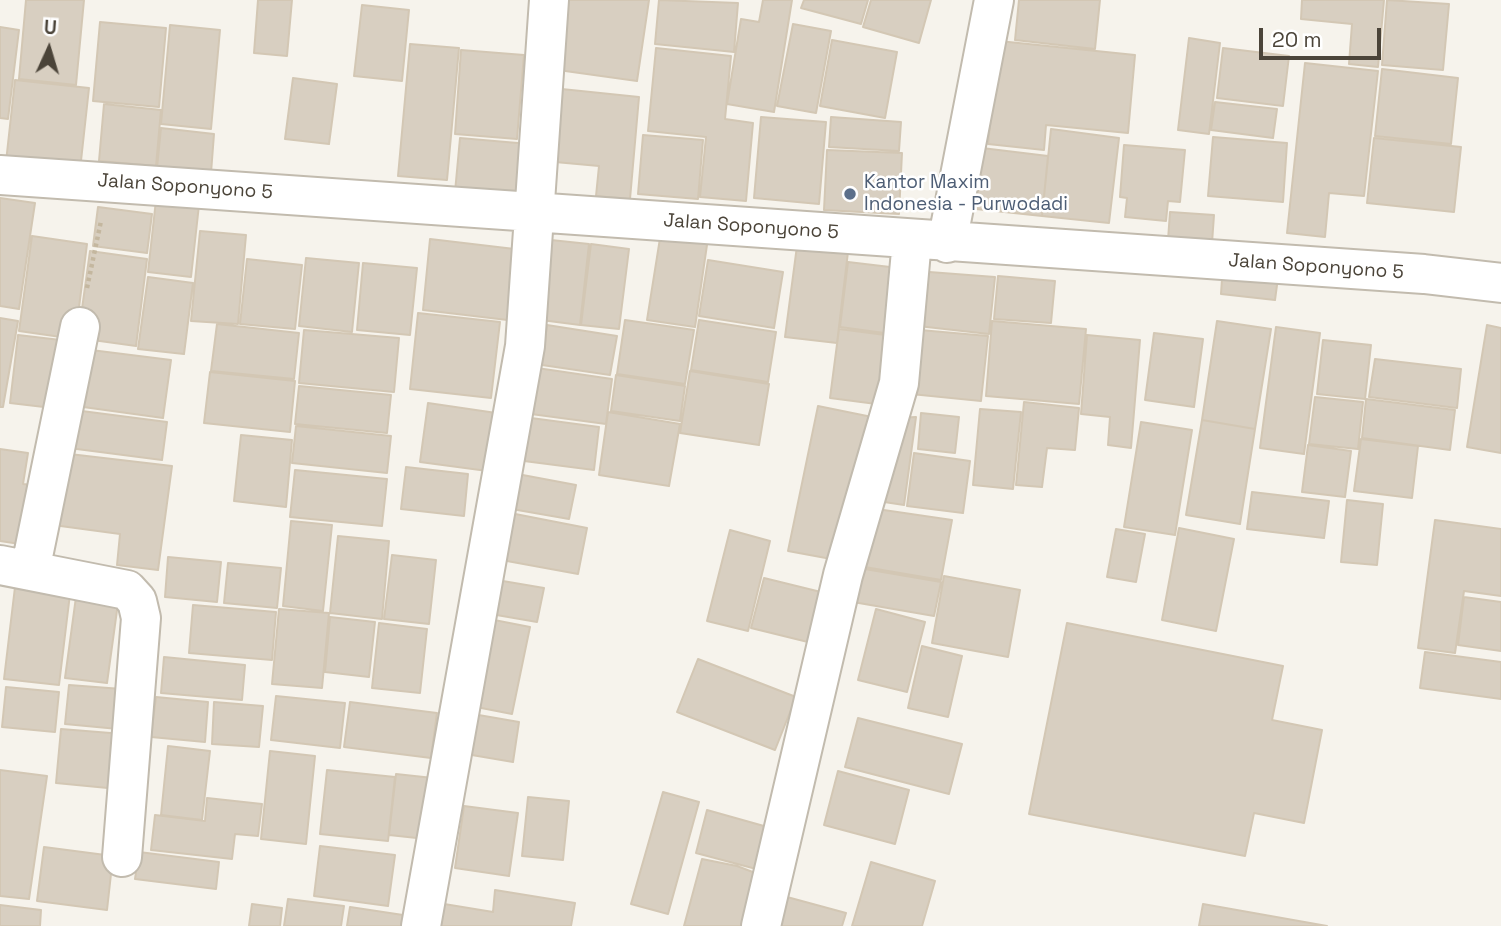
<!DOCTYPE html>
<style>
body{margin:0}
#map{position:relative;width:1501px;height:926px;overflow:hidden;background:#f6f3ec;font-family:"Space Grotesk",sans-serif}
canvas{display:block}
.north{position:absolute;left:14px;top:14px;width:70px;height:70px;-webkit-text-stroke:5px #fff;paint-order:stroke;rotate:4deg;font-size:19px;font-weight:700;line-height:28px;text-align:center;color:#4b4439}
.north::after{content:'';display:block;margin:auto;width:24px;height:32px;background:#4b4439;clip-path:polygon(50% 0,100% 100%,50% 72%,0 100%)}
.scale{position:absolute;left:1259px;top:28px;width:122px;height:32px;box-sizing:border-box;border:4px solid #4b4439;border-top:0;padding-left:9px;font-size:21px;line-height:24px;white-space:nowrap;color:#4b4439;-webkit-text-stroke:5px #fff;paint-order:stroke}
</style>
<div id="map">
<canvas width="1501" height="926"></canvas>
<div class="north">U</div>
<div class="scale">20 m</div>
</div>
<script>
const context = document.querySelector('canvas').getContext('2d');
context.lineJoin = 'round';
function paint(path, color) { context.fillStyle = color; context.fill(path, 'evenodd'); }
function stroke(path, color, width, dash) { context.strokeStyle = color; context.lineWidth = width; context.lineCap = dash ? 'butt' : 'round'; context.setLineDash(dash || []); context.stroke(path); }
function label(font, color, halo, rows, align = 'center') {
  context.font = font + ' "Space Grotesk",sans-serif'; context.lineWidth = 5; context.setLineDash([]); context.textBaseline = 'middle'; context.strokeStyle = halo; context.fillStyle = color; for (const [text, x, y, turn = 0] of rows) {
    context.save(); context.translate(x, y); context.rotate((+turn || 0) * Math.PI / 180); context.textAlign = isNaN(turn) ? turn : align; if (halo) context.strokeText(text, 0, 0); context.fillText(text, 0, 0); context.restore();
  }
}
const building = new Path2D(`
 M26,0H84L76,85L19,79Z
 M258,0H292L287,56L254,53Z
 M568,0H649L637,81L558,70Z
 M659,0L738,3L734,52L655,44Z
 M763,0H792L774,112L727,104L741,19L759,22Z
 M804,0H868L861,24L801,8Z
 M871,0H931L919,43L863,27Z
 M1019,0H1100L1095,49L1015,40Z
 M1302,0H1384L1378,67L1349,64L1352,24L1301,19Z
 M1387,0L1449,4L1443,70L1382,65Z
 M362,5L409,10L402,81L354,76Z
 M100,22L166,28L159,107L93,101Z
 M793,24L831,31L816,113L777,106Z
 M170,25L220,30L211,129L161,124Z
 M0,27L19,30L8,119L0,118Z
 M1189,38L1220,43L1209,134L1178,130Z
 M832,40L897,52L885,118L820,106Z
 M999,41L1135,55L1128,133L1046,125L1044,150L988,144Z
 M410,44L459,48L447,180L398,176Z
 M656,48L731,56L725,119L753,123L746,201L700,197L706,137L648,131Z
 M1223,48L1289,56L1283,106L1217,98Z
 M461,50L524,55L517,139L455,134Z
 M1305,63L1378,71L1364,196L1329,193L1325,237L1287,233Z
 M1382,69L1458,78L1451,144L1375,136Z
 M293,78L337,84L329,144L285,139Z
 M15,80L89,88L80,170L6,162Z
 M552,88L639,97L630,199L596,196L599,166L544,161Z
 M1215,102L1277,109L1273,138L1211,130Z
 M104,104L161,110L156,166L99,161Z
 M761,117L826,122L819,204L754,198Z
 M831,117L901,122L899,151L829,147Z
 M161,128L214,134L211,173L157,168Z
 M1051,129L1119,138L1109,223L1042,216Z
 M643,135L703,140L698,199L638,194Z
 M1213,137L1287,143L1283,202L1208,196Z
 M460,138L529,144L525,198L455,192Z
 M1374,138L1461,147L1454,212L1367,203Z
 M1124,145L1185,150L1180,202L1168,201L1166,221L1125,217L1127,198L1120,197Z
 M982,148L1048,156L1042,216L976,209Z
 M827,150L902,153L899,214L824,210Z
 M157,191L200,196L191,277L148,272Z
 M0,198L35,203L19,309L0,306Z
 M98,207L152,214L147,253L93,246Z
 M1170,212L1214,215L1212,243L1168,240Z
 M200,231L246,235L238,324L191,321Z
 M661,232L708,238L695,327L647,320Z
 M32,236L87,244L75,339L19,331Z
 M430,239L523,250L516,321L423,310Z
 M551,240L589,244L580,325L541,320Z
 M591,244L629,249L619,329L581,325Z
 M797,246L848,252L837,343L785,337Z
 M90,251L147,259L136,346L78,338Z
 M306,258L359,263L352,332L299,326Z
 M247,259L302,265L295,329L240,324Z
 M708,260L783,272L774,328L699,316Z
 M848,262L907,269L899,335L840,327Z
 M363,263L417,268L410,335L357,330Z
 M1223,264L1279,270L1275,300L1221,294Z
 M916,271L995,277L989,334L909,325Z
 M998,276L1055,281L1051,323L994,319Z
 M148,277L193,283L184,354L138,349Z
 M418,313L500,322L491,398L410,389Z
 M0,318L18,321L3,407H0Z
 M625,320L694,330L685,384L617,374Z
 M699,320L776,332L768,382L691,370Z
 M992,321L1086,329L1079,404L986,396Z
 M1217,321L1271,329L1255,429L1202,420Z
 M217,324L299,333L294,379L211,371Z
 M547,325L617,336L610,375L542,365Z
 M1487,325L1501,328V453L1467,447Z
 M1276,327L1320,333L1304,454L1260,448Z
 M839,329L893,336L884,405L830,398Z
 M304,330L399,338L394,392L299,383Z
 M920,330L988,336L981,401L911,394Z
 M1154,333L1203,339L1194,407L1145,400Z
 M18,335L69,341L61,409L10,403Z
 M1087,335L1140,340L1131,448L1108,445L1110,417L1081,414Z
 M1323,340L1371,345L1365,399L1317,394Z
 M83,349L171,360L163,418L76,406Z
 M1375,359L1461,369L1457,408L1369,397Z
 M537,368L612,379L606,424L531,414Z
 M690,371L769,384L759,445L680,433Z
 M210,372L295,381L290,432L204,423Z
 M616,375L685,386L680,421L611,411Z
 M299,386L391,395L387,433L295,424Z
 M1315,397L1363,402L1358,449L1309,444Z
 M1366,399L1455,410L1450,450L1362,438Z
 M1024,402L1079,408L1075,450L1047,448L1042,487L1016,485Z
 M428,403L503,414L495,472L420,462Z
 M818,406L872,417L842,561L788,551Z
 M980,409L1021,412L1013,489L973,485Z
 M74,410L167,422L162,460L69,448Z
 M608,412L680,424L669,486L599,475Z
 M921,413L959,417L955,453L918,449Z
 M916,417L904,505L871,500L895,418Z
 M531,418L599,427L594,470L524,461Z
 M1202,420L1255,429L1240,524L1186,515Z
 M1141,422L1192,430L1175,535L1124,527Z
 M296,426L391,436L387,473L292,463Z
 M241,435L292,440L286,507L234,501Z
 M1361,439L1418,446L1412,498L1354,491Z
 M1308,445L1351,451L1345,497L1302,492Z
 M0,449L28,453L23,484L41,486L33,546L0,541Z
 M61,453L172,466L158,570L117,565L120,534L53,525Z
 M914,453L970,461L963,513L907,506Z
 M406,467L468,474L464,516L401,509Z
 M295,470L387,479L382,526L290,517Z
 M512,473L576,485L569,519L506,508Z
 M1252,492L1329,501L1324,538L1247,529Z
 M1347,500L1383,504L1377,565L1341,562Z
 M870,508L952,520L941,580L853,565Z
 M505,512L587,528L578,574L496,559Z
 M1435,520L1501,529V596L1464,591L1455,653L1418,648Z
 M291,521L332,525L323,611L283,606Z
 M1179,528L1234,539L1216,631L1162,620Z
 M1116,529L1145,534L1136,582L1107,577Z
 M730,530L770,541L748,631L707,621Z
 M338,536L389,541L382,619L330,613Z
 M392,555L436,560L429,624L384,619Z
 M168,557L221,562L217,602L165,597Z
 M228,563L281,568L277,608L224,603Z
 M859,568L941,582L934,616L853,602Z
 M944,576L1020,590L1008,657L932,643Z
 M764,578L825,593L812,643L751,628Z
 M491,579L544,588L537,622L485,613Z
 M15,587L70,594L59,685L4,679Z
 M76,597L118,603L107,683L65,678Z
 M1464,597L1501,602V651L1458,645Z
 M193,605L276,612L272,660L189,653Z
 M279,609L329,613L322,688L272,684Z
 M876,609L925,622L907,692L858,680Z
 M330,617L375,622L369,677L325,672Z
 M489,619L530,627L512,714L471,706Z
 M379,623L427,629L420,693L372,688Z
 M1067,623L1283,666L1272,720L1322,730L1304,823L1254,813L1245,856L1029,814Z
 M922,646L962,656L948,717L908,708Z
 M1425,652L1501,662V699L1420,688Z
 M164,657L245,665L242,700L161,693Z
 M698,659L796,697L775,750L677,712Z
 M69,685L122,689L118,729L65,724Z
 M6,687L59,692L55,732L2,727Z
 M276,696L345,703L340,748L271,740Z
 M156,697L208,702L205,742L151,737Z
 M214,702L263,706L259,747L212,744Z
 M350,702L437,713L431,758L344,747Z
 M467,713L519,722L513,762L460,753Z
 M858,718L962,744L949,794L845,767Z
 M61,729L123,734L118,789L56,783Z
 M168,746L210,751L202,820L161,815Z
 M270,751L315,756L306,844L261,839Z
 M0,770L47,776L29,899L0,896Z
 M327,770L395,777L388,841L320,834Z
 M838,771L909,790L895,844L824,825Z
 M396,774L433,778L426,839L389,835Z
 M663,792L699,802L668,914L631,904Z
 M528,797L569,801L563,860L522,856Z
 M207,798L262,804L258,836L235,834L232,859L151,850L155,815L205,821Z
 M464,806L518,813L509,876L455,868Z
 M707,810L771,828L760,870L696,853Z
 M320,846L395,855L388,906L314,896Z
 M44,847L113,856L107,910L37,901Z
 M139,852L219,862L216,889L135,879Z
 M702,859L737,866L763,876L750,926H684Z
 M871,862L935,881L922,926H852Z
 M495,890L575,903L571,926H428L432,902L493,912Z
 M776,894L846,913L842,926H767Z
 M288,899L344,906L341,926H284Z
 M252,904L282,908L280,926H249Z
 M1203,904L1327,926H1199Z
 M0,905L41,910L40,926H0Z
 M350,907L403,915L401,926H347Z`);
const path = new Path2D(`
 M87,288L101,221`);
const minor = new Path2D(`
 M0,175L1424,274L1501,283
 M947,243L994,0
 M0,565L127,590L137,601L141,618L122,857
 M30,571L80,327
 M421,926L525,346L549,0
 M761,926L843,575L899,383L912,240`);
const markers = [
 [850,194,7,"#5c6f8a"]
];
const serviceNames = [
 ["Kantor Maxim",864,183],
 ["Indonesia - Purwodadi",864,205]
];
const streetNames = [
 ["Jalan Soponyono 5",185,187,4],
 ["Jalan Soponyono 5",751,227,4],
 ["Jalan Soponyono 5",1316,267,4]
];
paint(building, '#d8cfc1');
stroke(building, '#d3c7b4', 2);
stroke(minor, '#c2bbae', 42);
stroke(path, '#c4b79f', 4.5, [3.5, 3.5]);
stroke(minor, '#fff', 38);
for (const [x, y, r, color] of markers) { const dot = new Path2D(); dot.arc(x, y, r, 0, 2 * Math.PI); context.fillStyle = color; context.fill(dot); stroke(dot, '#fff', 2.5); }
label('19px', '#4e5e75', '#fff', serviceNames, 'left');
label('19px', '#4b4439', '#fff', streetNames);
</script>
